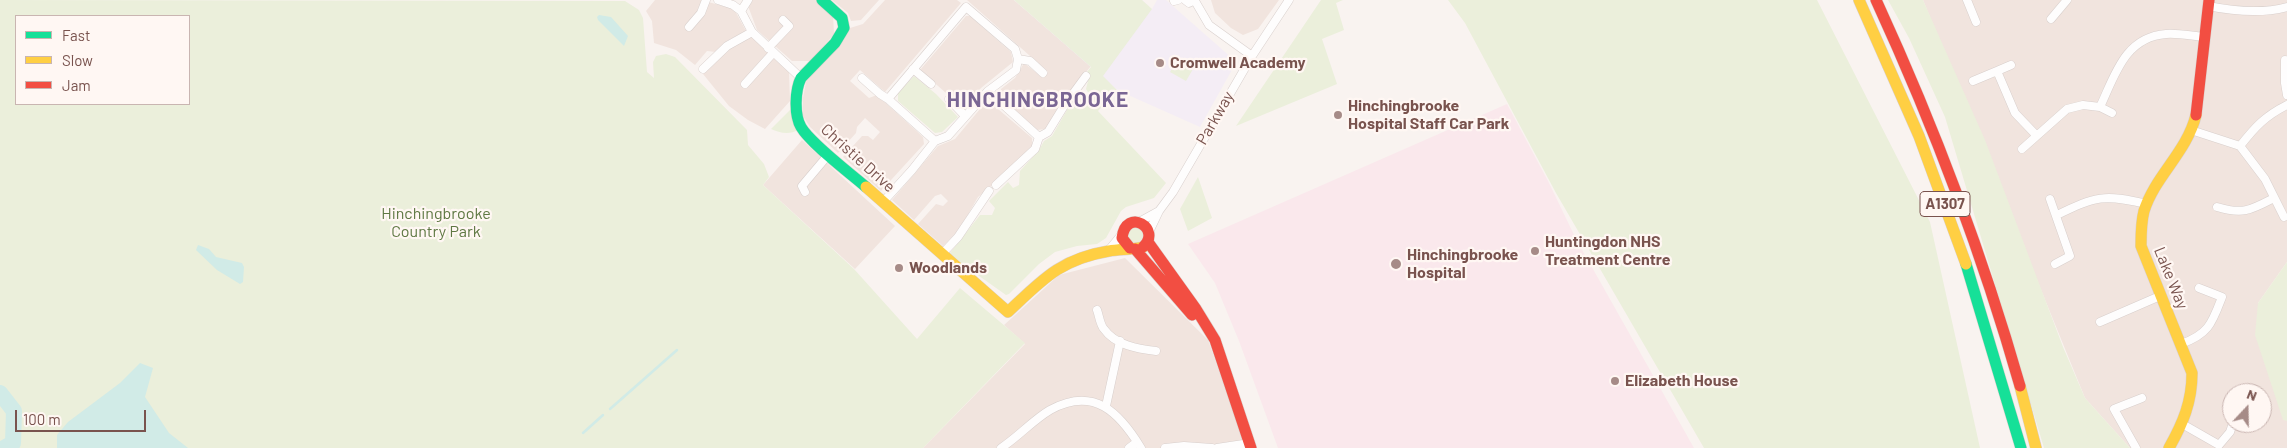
<!DOCTYPE html>
<style>
body{margin:0}
#map{position:relative;width:2287px;height:448px;overflow:hidden;background:#f9f3f0;font-family:Barlow,sans-serif}
canvas{display:block}
.legend{position:absolute;left:15px;top:15px;width:175px;height:90px;box-sizing:border-box;background:#fff7f3;border:1px solid #c9b5b1;margin:0;padding:6px 9px;list-style:none;font-size:15px;color:#79534e}
.legend li{display:flex;align-items:center;gap:10px;height:25px}
.legend b{width:25px;border:1px solid #c9b5b1}
.north{position:absolute;left:2222px;top:383px;width:50px;height:50px;box-sizing:border-box;background:#fff7f3;border:1px solid #c9b5b1;border-radius:50%;rotate:21deg;font-size:14px;font-weight:700;line-height:20px;text-align:center;color:#79534e}
.north::after{content:'';display:block;margin:auto;width:18px;height:22px;background:#a68b87;clip-path:polygon(50% 0,100% 100%,50% 72%,0 100%)}
.scale{position:absolute;left:15px;top:410px;width:131px;height:22px;box-sizing:border-box;border:2px solid #79534e;border-top:0;padding-left:6px;font-size:15px;line-height:18px;white-space:nowrap;color:#79534e;-webkit-text-stroke:4px #fff7f3;paint-order:stroke}
</style>
<div id="map">
<canvas width="2287" height="448"></canvas>
<ul class="legend">
<li><b style="height:6px;background:#16e098"></b>Fast</li>
<li><b style="height:6px;background:#ffcf43"></b>Slow</li>
<li><b style="height:6px;background:#f24e42"></b>Jam</li>
</ul>
<div class="north">N</div>
<div class="scale">100 m</div>
</div>
<script>
const context = document.querySelector('canvas').getContext('2d');
context.lineJoin = 'round';
function paint(path, color) { context.fillStyle = color; context.fill(path, 'evenodd'); }
function stroke(path, color, width, dash) { context.strokeStyle = color; context.lineWidth = width; context.lineCap = dash ? 'butt' : 'round'; context.setLineDash(dash || []); context.stroke(path); }
function label(font, color, halo, rows, align = 'center') {
  context.font = font + ' Barlow,sans-serif'; context.lineWidth = 4.5; context.setLineDash([]); context.textBaseline = 'middle'; context.strokeStyle = halo; context.fillStyle = color; for (const [text, x, y, turn = 0] of rows) {
    context.save(); context.translate(x, y); context.rotate((+turn || 0) * Math.PI / 180); context.textAlign = isNaN(turn) ? turn : align; if (halo) context.strokeText(text, 0, 0); context.fillText(text, 0, 0); context.restore();
  }
}
const residential = new Path2D(`
 M655,0H701L734,9L746,31L727,41L716,52L707,51L695,65L676,50L654,43L652,21L646,11Z
 M752,0H818L833,14L834,34L811,61H792L757,30L748,6Z
 M832,0H879L861,20L851,21L848,13Z
 M885,0H957L961,3L885,92L860,70L850,81L869,98L877,95L923,137L924,144L881,191L843,157L862,136H868L873,140L880,132L865,118L857,127L856,133L838,153L810,127L803,116V98L806,82L811,74L850,28L863,24Z
 M967,0H1014L1091,66L1069,93L1056,117L1045,129L1037,130L1000,96L1001,89L1015,78L1024,63L1043,78L1048,72Z
 M1211,0H1279L1258,29L1243,35L1231,28L1215,13Z
 M1923,0H2287V262L2258,303L2287,421V448H2130L2085,398ZM2232,393H2262V423H2232Z
 M966,16H970L1011,52L1013,62L981,88L964,109L920,70Z
 M750,35L789,72L790,101L765,129L748,120L729,106L703,74L729,47Z
 M985,103H991L1032,138V146L1003,176L978,197L959,230L943,246L918,224L936,204L943,206L948,201L941,194L935,196L914,220L892,200L938,146L955,139Z
 M802,140L895,226L855,269L763,185Z
 M1125,258L1208,340L1247,448H923L1025,344L1004,325L1059,275Z`);
const education = new Path2D(`
 M1014,0H1142L1152,9L1157,0H1166L1233,59V68L1200,127L1117,90Z`);
const medical = new Path2D(`
 M1507,104L1549,183L1576,239L1694,448H1278L1239,341L1215,283L1188,244Z`);
const green = new Path2D(`
 M0,0L625,1L639,10L643,18L647,72L654,78L653,62L656,56L666,54L675,57L747,130L748,145L764,164L769,177L763,185L854,269L917,339L960,288L1025,343L923,448H0ZM16,16H189V104H16Z
 M1014,0H1142L1152,9L1103,76L1117,90L1098,111L1166,183L1154,198L1126,207L1121,211L1106,238L1097,244L1077,246L1055,252L1039,264L1009,294L1006,295L965,266L950,253L980,215H992L995,208L989,201L1008,182L1013,188L1019,185L1020,171L1039,150L1044,141L1052,136L1071,103L1077,99H1087L1089,94L1086,89L1089,77L1086,73L1091,67Z
 M1321,0H1343L1336,3L1344,30L1322,39L1337,84L1236,126Z
 M1448,0H1817L1930,222L1980,448H1704L1556,193L1465,23Z
 M1888,0H1923L1985,140L2063,347L2085,398L2130,448H2044L1945,117L1909,38Z
 M1177,60L1193,69L1186,81L1170,72Z
 M914,76L936,94L958,117L942,132L935,133L898,101V93Z
 M791,109L793,121L798,130C790,135 779,133 771,129Z
 M1198,177L1212,218L1188,231L1180,209Z
 M1127 235a8 8 0 1 1 16 0a8 8 0 1 1-16 0Z
 M2287,262V421L2283,420L2255,335L2258,303Z`);
const water = new Path2D(`
 M599,15L611,17L628,36L624,46L598,20L597,17Z
 M198,245L209,249L216,257L242,263L244,267L243,282L240,284L217,270L196,250Z
 M140,363L153,368L145,397L169,433L188,448H57V435L68,422L120,383Z`);
const stream = new Path2D(`
 M610,409L677,350
 M583,433L603,415`);
const river = new Path2D(`
 M0,393L14,411L13,443L4,448`);
const street = new Path2D(`
 M718,0L733,5L741,11L752,32L801,78
 M1185,0L1189,3L1195,0
 M1967,0L1976,22
 M1174,1L1178,0
 M1195,1L1209,25L1252,56
 M2208,6C2233,11 2261,14 2287,7
 M741,11L748,0
 M2051,19L2067,0
 M689,27L701,13L706,0
 M768,48L789,26L783,20
 M1018,59L1030,61L1043,73
 M2285,60V83L2287,95
 M2011,65L1997,71L2015,113L2036,135
 M703,69L727,46L752,32
 M913,69L931,84
 M862,78L880,94L888,99
 M1973,81L1997,71
 M745,84L773,53
 M988,91L1039,137
 M949,99L965,116
 M2112,113L2100,107C2115,75 2125,37 2166,34C2178,33 2192,36 2205,37
 M2194,131L2240,146L2265,179L2284,217
 M2240,146C2255,127 2265,116 2287,105
 M2022,149L2067,109L2083,105L2100,107
 M996,185L1035,149L1039,137L1048,132L1064,106L1086,76
 M805,192L802,186L829,154
 M2050,199L2070,256L2055,264
 M883,202L912,170L935,141L948,136L988,91L1016,70L1018,59L1015,49L966,7L888,99L935,141
 M2217,207C2243,215 2251,210 2274,198
 M2057,215C2096,196 2104,194 2147,204
 M1139,222L1159,211
 M1149,232L1159,211L1173,192L1252,56L1289,0
 M1108,251L1122,234
 M942,254L958,237L989,191
 M1097,310C1099,315 1100,325 1104,329C1115,345 1138,349 1156,351
 M2100,322L2160,296
 M2181,344C2209,334 2212,323 2222,297L2199,288
 M2231,403L2232,404
 M1106,406L1120,341
 M2184,425L2219,445L2230,432L2233,423
 M1001,448C1018,437 1033,420 1050,410C1094,386 1119,412 1141,448
 M1129,448L1137,442
 M1165,448L1184,446L1212,448
 M1217,448L1250,443
 M2136,448L2114,409L2142,398`);
const fast = new Path2D(`
 M822,0L842,18L844,28L835,43L801,78C795,90 794,115 801,127C811,144 850,173 866,187
 M1966,264L2021,448`);
const slow = new Path2D(`
 M1859,0L1919,136L1966,264
 M866,187L1008,312C1042,280 1060,259 1109,251C1120,249 1132,250 1143,247
 M2020,386L2036,448
 M2169,448C2183,423 2192,402 2192,373L2141,246C2141,234 2141,222 2144,211C2155,176 2187,152 2196,115`);
const jam = new Path2D(`
 M1876,0C1934,126 1982,253 2020,386
 M2196,115L2209,0
 M1148,242L1196,309L1215,340L1251,448
 M1130,248L1122,238C1126,206 1163,229 1143,247
 M1135,249L1192,315`);
const markers = [
 [1160,63,5,"#a68b87"],
 [1338,115,5,"#a68b87"],
 [1535,251,5,"#a68b87"],
 [1396,264,6,"#a68b87"],
 [899,268,5,"#a68b87"],
 [1615,381,5,"#a68b87"]
];
const shields = [
 [1945,204,50]
];
const shieldNames = [
 ["A1307",1945,204]
];
const poiNames = [
 ["Cromwell Academy",1170,63],
 ["Hinchingbrooke",1348,106],
 ["Hospital Staff Car Park",1348,124],
 ["Huntingdon NHS",1545,242],
 ["Treatment Centre",1545,260],
 ["Hinchingbrooke",1407,255],
 ["Hospital",1407,273],
 ["Woodlands",909,268],
 ["Elizabeth House",1625,381]
];
const streetNames = [
 ["Parkway",1215,118,-60],
 ["Christie Drive",858,158,42],
 ["Lake Way",2171,278,68]
];
const parkNames = [
 ["Hinchingbrooke",436,214],
 ["Country Park",436,232]
];
const districtNames = [
 ["HINCHINGBROOKE",1038,100]
];
paint(residential, '#f1e4de');
paint(education, '#f4edf5');
paint(medical, '#fae8ec');
paint(green, '#ebefdb');
paint(water, '#d1ebe7');
stroke(stream, '#d1ebe7', 2.5);
stroke(river, '#d1ebe7', 16);
stroke(street, '#d8cfcc', 9);
stroke(fast, '#dad0cd', 12);
stroke(slow, '#dad0cd', 12);
stroke(jam, '#dad0cd', 12);
stroke(street, '#fefdfd', 8);
stroke(fast, '#16e098', 11);
stroke(slow, '#ffcf43', 11);
stroke(jam, '#f24e42', 11);
for (const [x, y, r, color] of markers) { const dot = new Path2D(); dot.arc(x, y, r, 0, 2 * Math.PI); context.fillStyle = color; context.fill(dot); stroke(dot, '#fff7f3', 2); }
for (const [x, y, w] of shields) { const box = new Path2D(); box.roundRect(x - w / 2, y - 12.5, w, 25, 4); context.fillStyle = '#fff7f3'; context.fill(box); stroke(box, '#79534e', 1); }
label('bold 15px', '#79534e', null, shieldNames);
label('bold 16px', '#79534e', '#fff7f3', poiNames, 'left');
label('16px', '#79534e', '#fff7f3', streetNames);
label('16px', '#5f7843', '#fff7f3', parkNames);
context.letterSpacing = '1px';
label('bold 21px', '#7a6694', '#fff7f3', districtNames);
context.letterSpacing = '0px';
</script>
